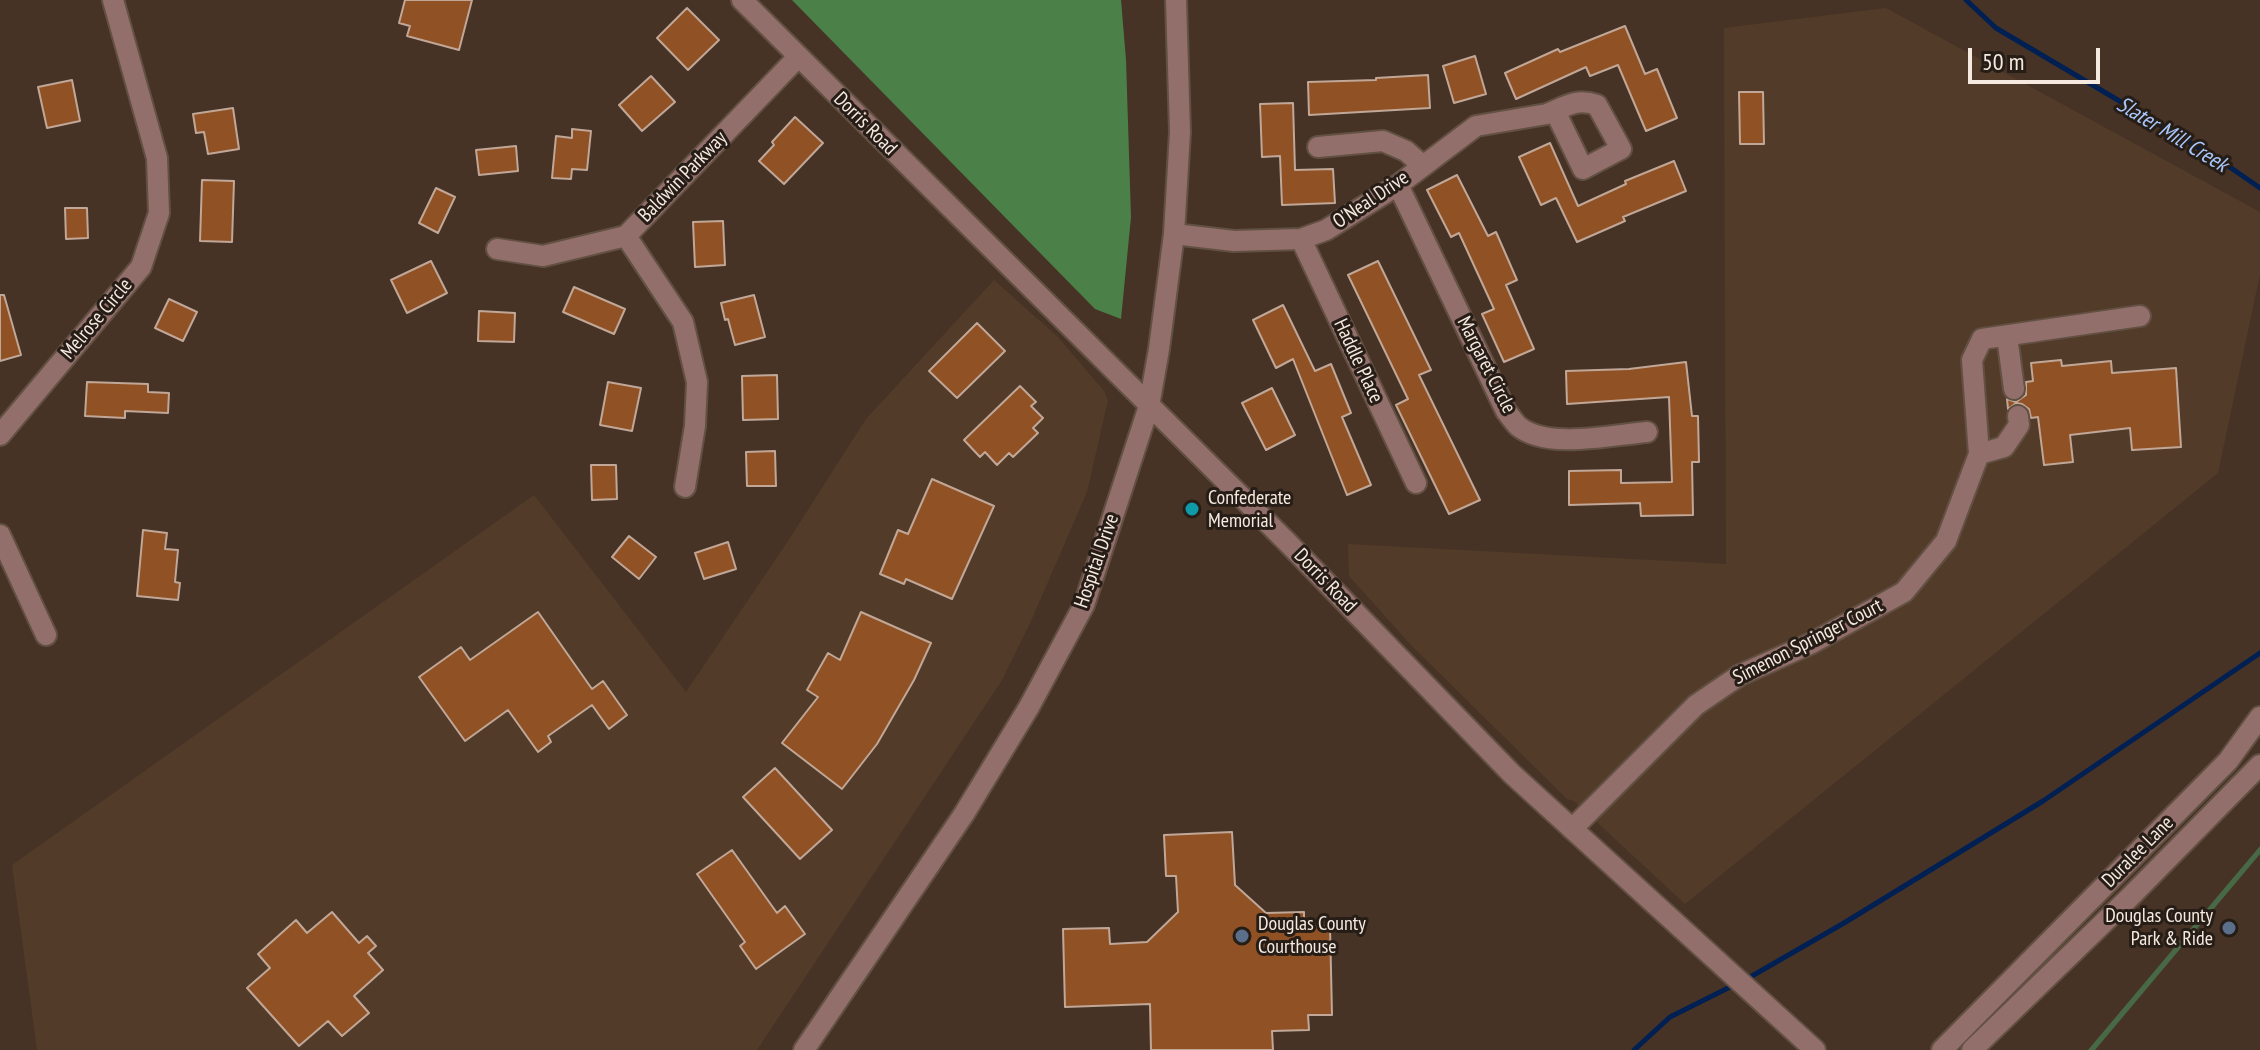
<!DOCTYPE html>
<style>
body{margin:0}
#map{position:relative;width:2260px;height:1050px;overflow:hidden;background:#463325;font-family:"PT Sans Narrow",sans-serif}
canvas{display:block}
.scale{position:absolute;left:1968px;top:48px;width:132px;height:36px;box-sizing:border-box;border:4px solid #f6e9e0;border-top:0;padding-left:10px;font-size:24px;line-height:28px;white-space:nowrap;color:#f6e9e0;-webkit-text-stroke:6px #261d17;paint-order:stroke}
</style>
<div id="map">
<canvas width="2260" height="1050"></canvas>
<div class="scale">50 m</div>
</div>
<script>
const context = document.querySelector('canvas').getContext('2d');
context.lineJoin = 'round';
function paint(path, color) { context.fillStyle = color; context.fill(path, 'evenodd'); }
function stroke(path, color, width, dash) { context.strokeStyle = color; context.lineWidth = width; context.lineCap = dash ? 'butt' : 'round'; context.setLineDash(dash || []); context.stroke(path); }
function label(font, color, halo, rows, align = 'center') {
  context.font = font + ' "PT Sans Narrow",sans-serif'; context.lineWidth = 6; context.setLineDash([]); context.textBaseline = 'middle'; context.strokeStyle = halo; context.fillStyle = color; for (const [text, x, y, turn = 0] of rows) {
    context.save(); context.translate(x, y); context.rotate((+turn || 0) * Math.PI / 180); context.textAlign = isNaN(turn) ? turn : align; if (halo) context.strokeText(text, 0, 0); context.fillText(text, 0, 0); context.restore();
  }
}
const built = new Path2D(`
 M1886,8L2260,212V274L2218,473L1685,904L1574,801L1567,799L1410,644L1349,576L1348,544L1726,564L1724,28Z
 M994,280L1057,336L1104,391L1108,400L1087,492L1031,621L1002,680L757,1050H37L12,865L534,495L686,692L788,541L866,419Z`);
const green = new Path2D(`
 M2260,846V854L2095,1050H2088Z`);
const forest = new Path2D(`
 M792,0H1121L1126,60L1131,217L1121,319L1095,309Z`);
const stream = new Path2D(`
 M1966,0L1996,28L2221,161L2260,188
 M1745,980L1844,923L2043,801L2260,653
 M1634,1050L1670,1017L1736,984`);
const building = new Path2D(`
 M405,0H472L459,50L407,36L410,26L399,23Z
 M687,8L719,40L688,70L657,38Z
 M1625,26L1645,74L1657,69L1677,118L1646,131L1618,65L1590,76L1586,67L1516,99L1505,73L1558,49L1560,52Z
 M1475,56L1486,94L1454,103L1443,66Z
 M1428,75L1430,108L1309,115L1308,82L1376,80V78Z
 M651,76L675,102L642,131L619,105Z
 M72,80L80,121L47,128L38,87Z
 M1739,92H1763L1764,144H1740Z
 M1293,103L1295,170L1333,169L1335,203L1282,205L1280,156L1262,157L1260,104Z
 M233,108L239,149L208,154L204,132L196,133L193,114Z
 M795,117L823,143L784,184L759,161L774,145L772,142Z
 M572,129L591,131L587,170L572,169L571,179L552,178L556,136L572,138Z
 M1550,143L1578,206L1626,184L1625,181L1674,161L1686,191L1623,217L1625,221L1577,242L1556,198L1541,205L1519,157Z
 M516,146L518,171L479,175L476,150Z
 M1457,175L1488,236L1496,232L1517,280L1506,285L1534,349L1504,362L1482,314L1494,309L1459,233L1451,237L1427,190Z
 M202,180L234,181L232,242L200,241Z
 M436,188L455,197L438,233L419,223Z
 M65,208H87L88,238L66,239Z
 M723,221L725,265L695,267L693,222Z
 M431,261L447,293L407,313L391,280Z
 M1378,261L1431,370L1419,375L1480,500L1449,514L1396,405L1408,399L1348,275Z
 M574,287L625,309L614,334L563,312Z
 M0,295H4L21,355L0,361Z
 M754,295L765,337L735,345L728,319L725,320L721,303Z
 M169,299L197,312L183,341L155,328Z
 M1283,305L1315,371L1331,364L1351,413L1342,417L1371,485L1347,495L1293,359L1276,368L1253,320Z
 M479,311L515,313L514,342L478,341Z
 M977,323L1005,351L957,398L929,371Z
 M2061,360L2062,366L2111,361L2112,373L2176,368L2181,447L2132,450L2130,428L2070,435L2073,462L2044,465L2038,417L2031,418L2029,409L2022,404L2016,403L2008,409L2007,399L2016,402L2026,395V382L2033,381L2031,363Z
 M1686,362L1692,416H1698L1699,462H1692L1693,515L1641,516L1640,503L1569,505V471L1621,470V483L1672,482L1669,397L1567,404L1566,371L1629,369Z
 M777,375L778,419L743,420L742,376Z
 M87,382L148,384V392L169,393L168,413L125,411V418L85,416Z
 M608,382L641,388L632,431L600,425Z
 M1020,386L1036,402L1031,406L1043,418L1033,428L1038,433L1013,457L1009,453L997,465L985,452L980,457L964,440Z
 M1272,388L1295,435L1266,450L1242,403Z
 M775,451L776,486H747L746,452Z
 M591,465H616L617,499L592,500Z
 M932,479L994,506L952,599L906,579L904,584L880,574L898,530L908,534Z
 M143,530L167,533L165,549L178,550L175,582L180,583L178,600L137,596Z
 M629,536L656,557L639,579L612,557Z
 M728,542L736,569L704,579L695,553Z
 M538,612L592,689L603,681L627,715L609,729L592,705L548,736L551,742L538,752L508,710L465,741L419,677L461,647L470,660Z
 M861,612L931,643L914,680L877,744L842,789L782,743L818,697L807,690L828,653L840,660Z
 M775,768L832,830L800,859L743,797Z
 M1232,832L1235,885L1266,913L1304,912V926H1330L1332,1015H1308L1309,1030L1272,1031L1273,1050H1151L1150,1004L1065,1007L1063,929L1109,928L1110,944L1147,942L1178,912L1176,876H1166L1164,835Z
 M732,850L777,913L785,906L805,934L756,969L740,946L745,942L697,874Z
 M332,912L359,943L367,936L376,946L368,953L383,970L354,996L369,1013L342,1036L328,1021L299,1046L247,988L270,968L258,954L296,920L307,933Z`);
const minor = new Path2D(`
 M742,0L1288,543L1512,774L1815,1050
 M1318,147L1383,141L1406,151L1422,165
 M1398,185L1506,411C1510,416 1514,422 1518,426C1547,450 1612,435 1647,432
 M1174,234L1234,241L1301,239L1326,230L1398,185L1476,126L1547,114C1567,106 1576,98 1597,105L1621,149L1583,169L1555,111
 M626,236L683,322L697,382L695,426L685,487
 M1301,239L1416,483
 M497,249L543,256L626,236L798,57
 M2007,336L2014,389
 M0,435L141,267L159,213L157,158L113,0
 M1979,454L2004,447L2019,425L2018,416
 M0,535L46,635
 M1572,829L1696,705L1740,675L1812,643L1904,592L1946,541L1979,454L1972,360L1982,339L2140,316
 M804,1050L964,814L1029,707L1084,605L1149,406L1159,349L1174,234L1180,132L1176,0
 M1942,1050L2228,761L2260,717
 M1972,1050L2129,898L2260,765`);
const markers = [
 [1192,509,8,"#0f9aa8"],
 [2229,928,8,"#5c6f8a"],
 [1242,936,8,"#5c6f8a"]
];
const streetNames = [
 ["Dorris Road",865,124,45],
 ["Baldwin Parkway",683,177,-46],
 ["O'Neal Drive",1371,200,-34],
 ["Melrose Circle",97,319,-50],
 ["Haddle Place",1358,361,65],
 ["Margaret Circle",1486,365,63],
 ["Hospital Drive",1097,561,-71],
 ["Dorris Road",1325,581,46],
 ["Simenon Springer Court",1808,642,-27],
 ["Duralee Lane",2138,852,-45]
];
const poiNames = [
 ["Confederate",1208,498],
 ["Memorial",1208,521],
 ["Douglas County",2213,916,"right"],
 ["Park & Ride",2213,939,"right"],
 ["Douglas County",1258,924],
 ["Courthouse",1258,947]
];
const waterNames = [
 ["Slater Mill Creek",2172,135,31]
];
paint(built, '#533b29');
paint(green, '#486946');
paint(forest, '#4b8148');
stroke(stream, '#002054', 5);
paint(building, '#905124');
stroke(building, '#c0a798', 2);
stroke(minor, '#625043', 24);
stroke(minor, '#936f6c', 20);
for (const [x, y, r, color] of markers) { const dot = new Path2D(); dot.arc(x, y, r, 0, 2 * Math.PI); context.fillStyle = color; context.fill(dot); stroke(dot, '#261d17', 3); }
label('20px', '#f6e9e0', '#261d17', streetNames);
label('20px', '#f6e9e0', '#261d17', poiNames, 'left');
label('italic 22px', '#a8c8fb', '#261d17', waterNames);
</script>
